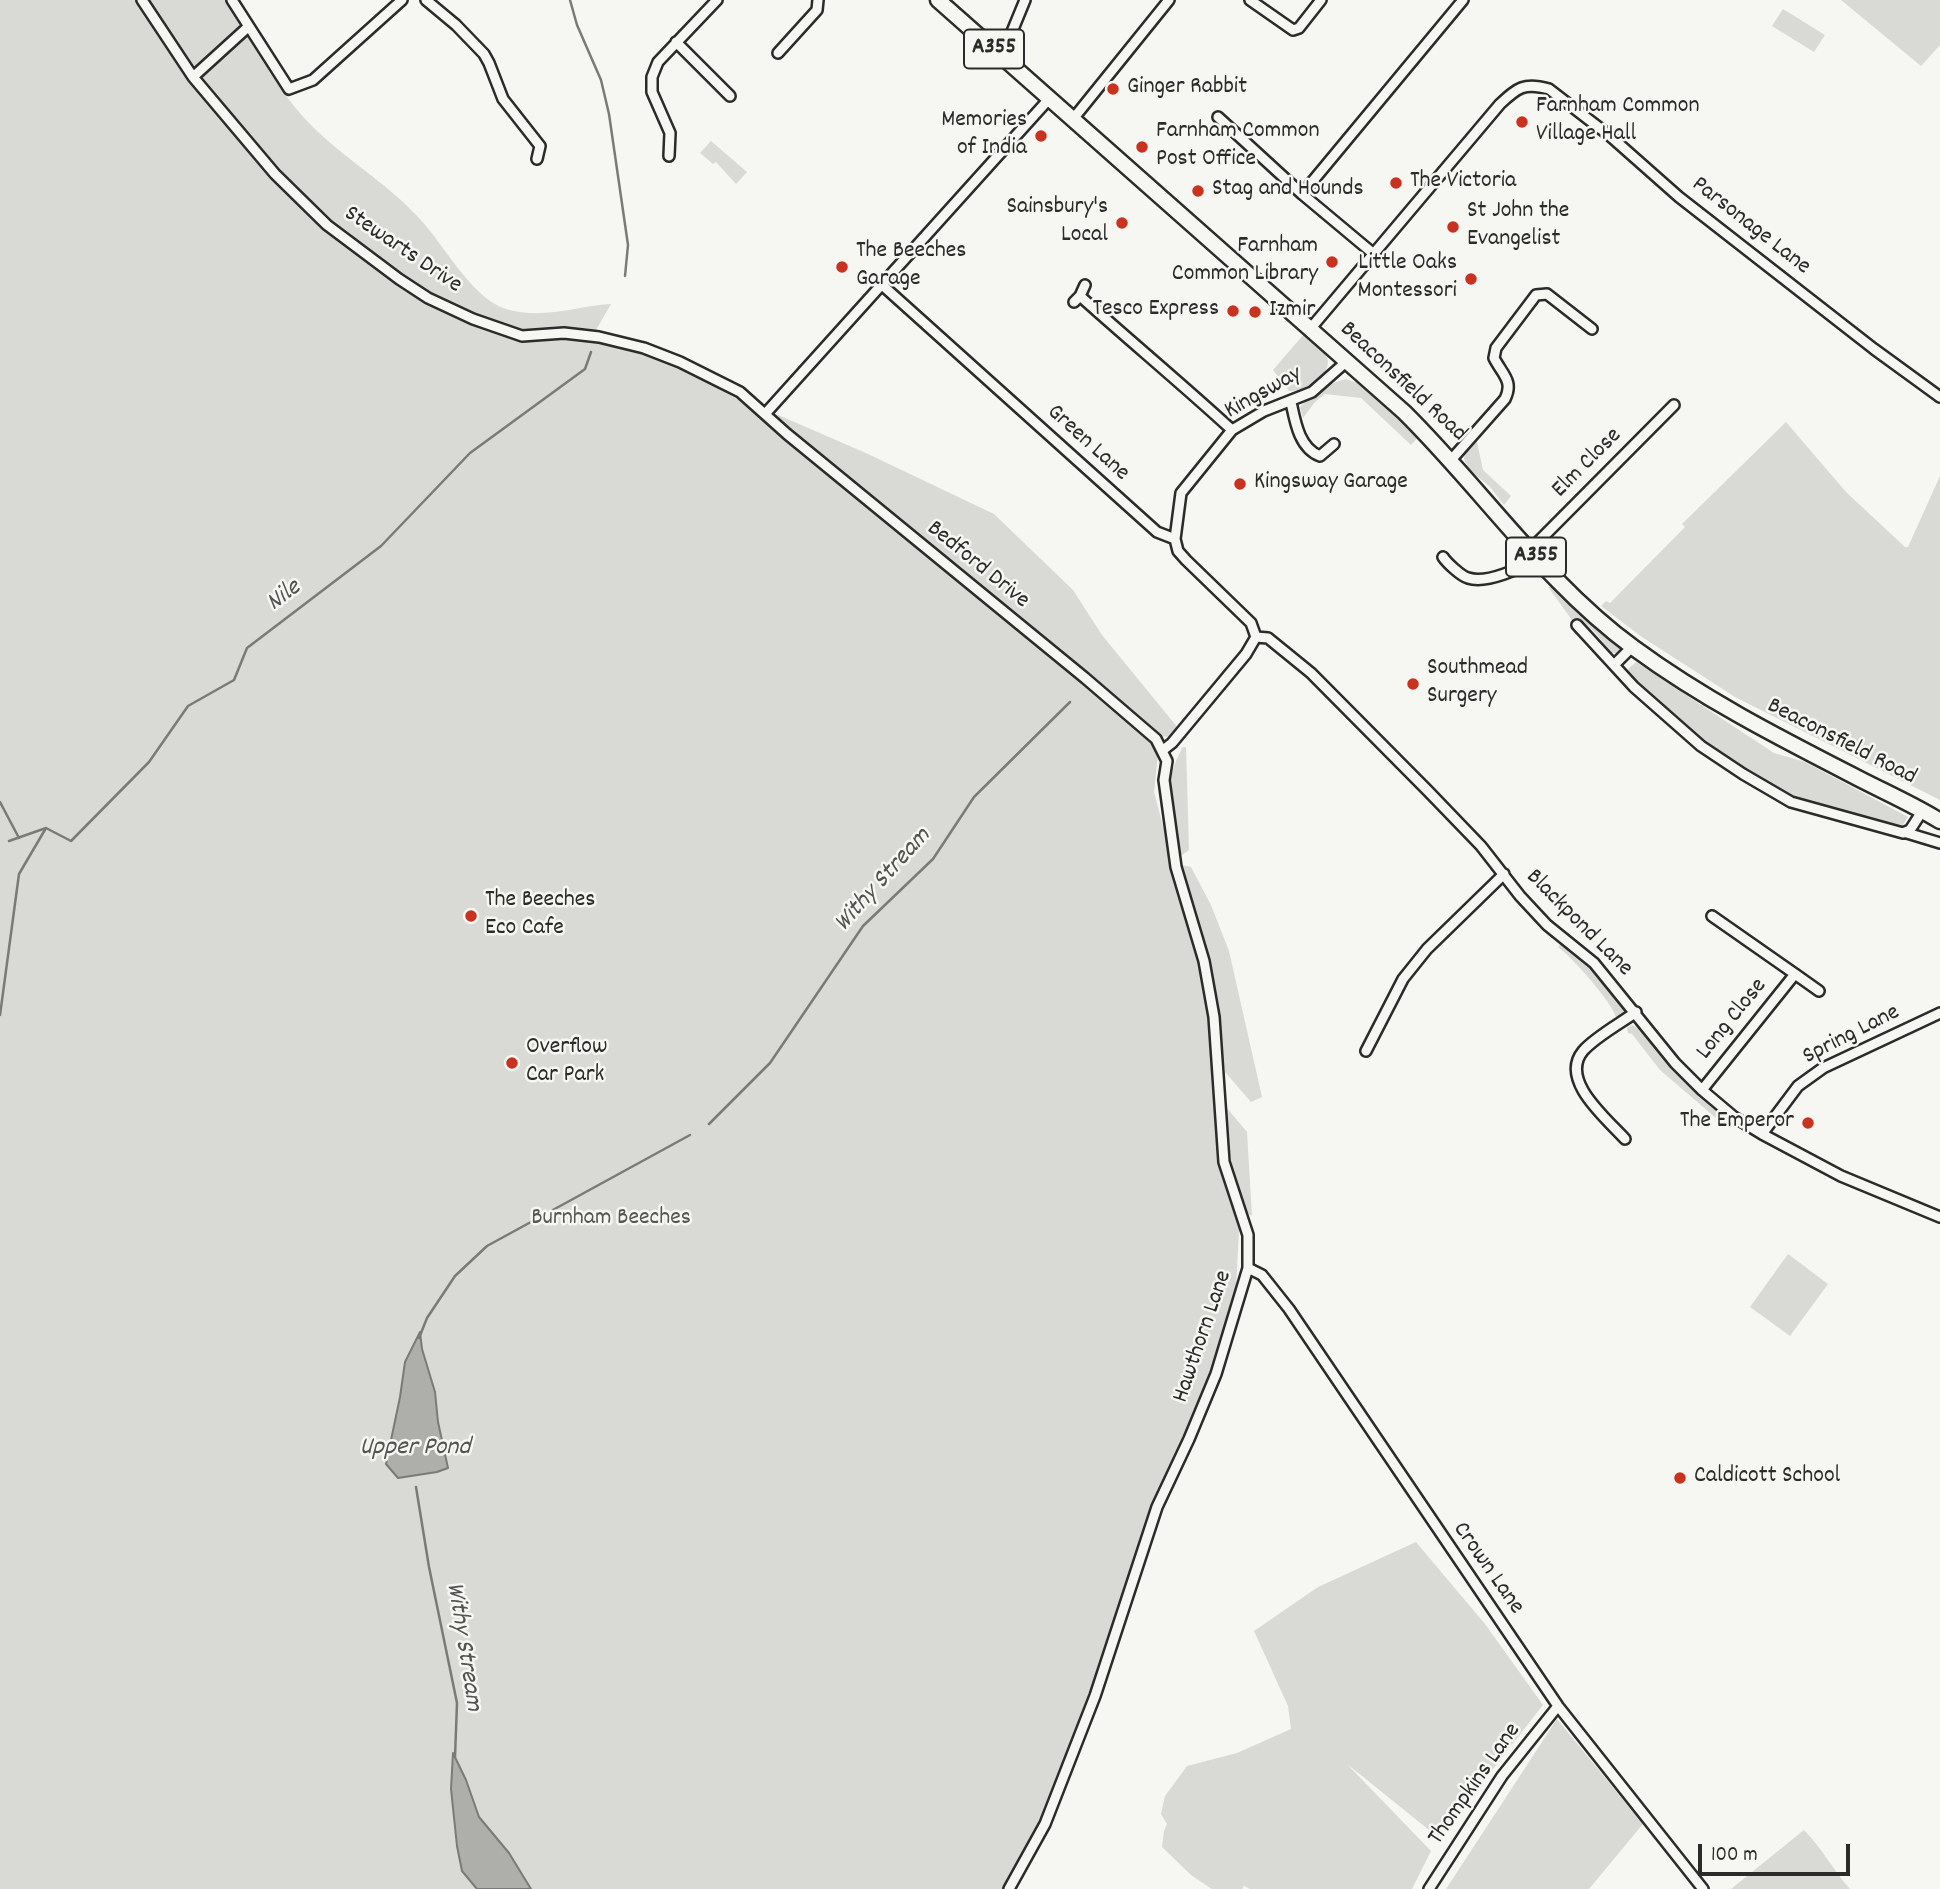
<!DOCTYPE html>
<style>
body{margin:0}
#map{position:relative;width:1940px;height:1889px;overflow:hidden;background:#f6f6f2;font-family:Dekko,sans-serif}
canvas{display:block}
.scale{position:absolute;left:1698px;top:1844px;width:152px;height:32px;box-sizing:border-box;border:4px solid #2b2b2b;border-top:0;padding-left:9px;font-size:21px;line-height:24px;white-space:nowrap;color:#2b2b2b;-webkit-text-stroke:5px #f6f6f2;paint-order:stroke}
</style>
<div id="map">
<canvas width="1940" height="1889"></canvas>
<div class="scale">100 m</div>
</div>
<script>
const context = document.querySelector('canvas').getContext('2d');
context.lineJoin = 'round';
function paint(path, color) { context.fillStyle = color; context.fill(path, 'evenodd'); }
function stroke(path, color, width, dash) { context.strokeStyle = color; context.lineWidth = width; context.lineCap = dash ? 'butt' : 'round'; context.setLineDash(dash || []); context.stroke(path); }
function label(font, color, halo, rows, align = 'center') {
  context.font = font + ' Dekko,sans-serif'; context.lineWidth = 5; context.setLineDash([]); context.textBaseline = 'middle'; context.strokeStyle = halo; context.fillStyle = color; for (const [text, x, y, turn = 0] of rows) {
    context.save(); context.translate(x, y); context.rotate((+turn || 0) * Math.PI / 180); context.textAlign = isNaN(turn) ? turn : align; if (halo) context.strokeText(text, 0, 0); context.fillText(text, 0, 0); context.restore();
  }
}
const green = new Path2D(`
 M0,0H137C199,94 268,181 356,251C377,268 397,285 421,298C453,316 489,329 524,339C537,343 553,337 566,337C575,337 584,338 593,340C647,346 692,374 739,400L1155,744L1158,755L1154,792L1204,980L1212,1035L1220,1166L1239,1229L1236,1288L1212,1373L1183,1445L1169,1470L1049,1804L1034,1841L1006,1889H0Z
 M147,0H227C252,42 275,88 310,124C343,158 386,182 419,218C444,244 471,298 506,309C544,320 575,306 611,304L596,330C567,331 535,334 506,328C484,324 463,310 443,300C319,234 220,119 147,0Z
 M1841,0H1940V45L1921,66Z
 M1783,9L1825,35L1814,52L1772,26Z
 M711,141L747,172L736,184L716,162L713,164L700,153Z
 M1304,334C1310,340 1320,346 1325,353C1338,372 1305,392 1289,391L1273,370Z
 M1346,379L1360,384L1418,437L1411,445L1361,398L1325,394L1315,402L1303,418L1300,407C1309,396 1332,382 1346,379Z
 M776,414L868,454L994,514L1073,590L1102,635L1178,728L1171,737L1159,736L776,419Z
 M1786,422L1846,492L1905,547H1908L1940,476V800L1735,697L1642,637L1601,606L1606,601L1610,603L1685,527L1682,524Z
 M1477,442L1483,470L1511,496L1504,505L1490,487L1470,470L1464,459C1465,451 1467,444 1477,442Z
 M1548,587H1555L1618,643L1620,649L1616,653H1611C1601,640 1590,621 1572,620Z
 M1636,662L1774,753L1805,762L1908,817L1901,828C1868,819 1829,812 1798,799C1731,770 1677,721 1625,672Z
 M1183,747H1186L1189,850L1179,857C1172,816 1160,785 1183,747Z
 M1182,865L1191,867L1211,905L1229,951L1262,1097L1251,1102L1225,1072L1220,1021L1212,978Z
 M1562,942C1586,957 1608,985 1625,1008L1623,1016L1617,1020C1614,1004 1572,957 1558,947Z
 M1632,1025L1642,1030L1669,1063L1727,1118L1724,1125L1660,1070L1632,1034L1628,1033L1627,1028Z
 M1226,1107L1247,1132L1252,1216L1245,1212L1231,1166Z
 M1788,1254L1828,1284L1790,1336L1750,1307Z
 M1416,1542L1485,1624L1543,1705L1439,1838L1347,1764L1431,1851L1412,1889H1250L1244,1886L1242,1889H1212L1191,1875L1162,1847L1164,1831L1167,1824L1161,1814L1165,1796L1187,1766L1237,1753L1291,1729L1288,1706L1254,1631L1318,1587Z
 M1557,1719L1643,1824L1589,1889H1446Z
 M1804,1830C1822,1848 1833,1870 1850,1889H1731Z`);
const water = new Path2D(`
 M420,1332L422,1349L435,1392L438,1422L448,1468L437,1472L398,1478L386,1464L400,1397L405,1362Z
 M453,1753L466,1780L479,1817L509,1853L531,1889H477L462,1871L457,1846L451,1789Z`);
const stream = new Path2D(`
 M570,0L577,25L601,80L609,114L628,245L625,276
 M0,802L19,838
 M9,841L46,828L71,841L149,762L188,706L234,680L247,648L381,546L470,453L585,369L591,352
 M0,1015L19,874L46,828
 M709,1124L770,1063L863,926L933,859L974,797L1070,702
 M419,1338L427,1318L455,1276L487,1246L690,1135
 M416,1487L429,1567L457,1703L455,1757`);
const street = new Path2D(`
 M142,0L193,77L275,174L327,225L399,279L428,298L473,319L522,336L564,333L599,337L644,348L680,362L740,392L787,434L1085,678L1156,739L1167,761L1164,780L1176,867L1204,961L1214,1017L1224,1162L1248,1235V1268L1216,1374L1189,1439L1157,1507L1095,1696L1045,1824L1009,1889
 M232,0L289,89L313,80L402,0
 M426,0L456,25L484,54L489,63L503,99L540,146L537,159
 M1250,0L1293,30L1299,28L1321,0
 M676,42L730,96
 M778,53L817,10L818,0
 M1002,56L1025,0
 M193,77L248,27
 M1218,117L1302,194L1375,255
 M1073,119L1169,0
 M669,156L670,133L652,92V77L658,62L717,0
 M1302,194L1463,0
 M881,284L1157,532L1175,539L1178,551L1186,560L1251,623L1256,637
 M1080,296L1085,285
 M1074,302L1080,296C1130,341 1182,384 1232,430
 M1311,328L1500,104C1517,88 1524,82 1549,89L1610,136L1679,197L1874,349L1940,397
 M1291,402C1295,421 1299,448 1320,456L1334,444
 M765,414L1049,99
 M1451,460L1505,399C1514,381 1502,374 1494,358L1496,348L1536,295L1547,294L1592,329
 M1175,539L1181,493L1232,430L1264,411L1312,392L1346,362
 M1530,550L1674,405
 M1443,557C1447,563 1461,576 1468,578C1486,584 1522,569 1536,557
 M1577,625L1634,687L1701,746L1743,774L1791,802L1903,833L1910,830L1923,810
 M1256,637L1268,638L1311,673L1429,792L1481,846L1520,896L1547,925L1594,963L1675,1063L1702,1090L1734,1117L1762,1134L1841,1176L1940,1217
 M1614,665L1632,647
 M1163,750L1172,743L1246,654L1256,637
 M1907,833L1940,843
 M1712,916L1795,974
 M1366,1051L1403,979L1427,949L1504,874
 M1702,1090L1795,974L1819,991
 M1762,1134L1798,1086L1823,1068L1940,1013
 M1625,1139C1606,1118 1559,1080 1583,1051C1595,1037 1621,1023 1636,1012
 M1248,1268L1262,1275L1289,1309L1558,1706L1703,1889
 M1429,1889L1502,1776L1558,1706`);
const primary = new Path2D(`
 M938,0L1404,412C1482,489 1545,583 1634,648C1702,698 1776,736 1850,774C1880,790 1911,803 1940,821`);
const markers = [
 [1113,89,7,"#c8321e"],
 [1522,122,7,"#c8321e"],
 [1041,136,7,"#c8321e"],
 [1142,147,7,"#c8321e"],
 [1396,183,7,"#c8321e"],
 [1198,191,7,"#c8321e"],
 [1122,223,7,"#c8321e"],
 [1453,227,7,"#c8321e"],
 [1332,262,7,"#c8321e"],
 [842,267,7,"#c8321e"],
 [1471,279,7,"#c8321e"],
 [1233,311,7,"#c8321e"],
 [1255,312,7,"#c8321e"],
 [1240,484,7,"#c8321e"],
 [1413,684,7,"#c8321e"],
 [471,916,7,"#c8321e"],
 [512,1063,7,"#c8321e"],
 [1808,1123,7,"#c8321e"],
 [1680,1478,7,"#c8321e"]
];
const shields = [
 [994,49,60],
 [1536,557,60]
];
const shieldNames = [
 ["A355",994,49],
 ["A355",1536,557]
];
const poiNames = [
 ["Ginger Rabbit",1127,89],
 ["Farnham Common",1536,108],
 ["Village Hall",1536,136],
 ["Memories",1027,122,"right"],
 ["of India",1027,150,"right"],
 ["Farnham Common",1156,133],
 ["Post Office",1156,161],
 ["The Victoria",1410,183],
 ["Stag and Hounds",1212,191],
 ["Sainsbury's",1108,209,"right"],
 ["Local",1108,237,"right"],
 ["St John the",1467,213],
 ["Evangelist",1467,241],
 ["Farnham",1318,248,"right"],
 ["Common Library",1318,276,"right"],
 ["The Beeches",856,253],
 ["Garage",856,281],
 ["Little Oaks",1457,265,"right"],
 ["Montessori",1457,293,"right"],
 ["Tesco Express",1219,311,"right"],
 ["Izmir",1269,312],
 ["Kingsway Garage",1254,484],
 ["Southmead",1427,670],
 ["Surgery",1427,698],
 ["The Beeches",485,902],
 ["Eco Cafe",485,930],
 ["Overflow",526,1049],
 ["Car Park",526,1077],
 ["The Emperor",1794,1123,"right"],
 ["Caldicott School",1694,1478]
];
const streetNames = [
 ["Parsonage Lane",1750,227,38],
 ["Stewarts Drive",402,251,34],
 ["Beaconsfield Road",1402,383,43],
 ["Kingsway",1264,394,-29],
 ["Green Lane",1087,444,42],
 ["Elm Close",1588,464,-45],
 ["Bedford Drive",977,566,39],
 ["Beaconsfield Road",1841,743,27],
 ["Blackpond Lane",1578,924,45],
 ["Long Close",1733,1020,-51],
 ["Spring Lane",1852,1036,-27],
 ["Hawthorn Lane",1204,1337,-71],
 ["Crown Lane",1487,1569,55],
 ["Thompkins Lane",1476,1785,-55]
];
const parkNames = [
 ["Burnham Beeches",611,1220]
];
const waterNames = [
 ["Nile",285,597,-37],
 ["Withy Stream",884,881,-48],
 ["Upper Pond",415,1449],
 ["Withy Stream",462,1647,81]
];
paint(green, '#d9d9d5');
paint(water, '#aeaeab');
stroke(water, '#7a7a78', 2);
stroke(stream, '#7a7a78', 2.5);
stroke(street, '#2b2b2b', 14);
stroke(primary, '#2b2b2b', 19);
stroke(street, '#f6f6f2', 9);
stroke(primary, '#f6f6f2', 14);
for (const [x, y, r, color] of markers) { const dot = new Path2D(); dot.arc(x, y, r, 0, 2 * Math.PI); context.fillStyle = color; context.fill(dot); stroke(dot, '#f6f6f2', 2.5); }
for (const [x, y, w] of shields) { const box = new Path2D(); box.roundRect(x - w / 2, y - 19.5, w, 39, 5); context.fillStyle = '#f6f6f2'; context.fill(box); stroke(box, '#2b2b2b', 2); }
label('bold 23px', '#2b2b2b', null, shieldNames);
label('24px', '#2b2b2b', '#f6f6f2', poiNames, 'left');
label('24px', '#2b2b2b', '#f6f6f2', streetNames);
label('24px', '#565656', '#f6f6f2', parkNames);
label('italic 26px', '#525251', '#f6f6f2', waterNames);
</script>
